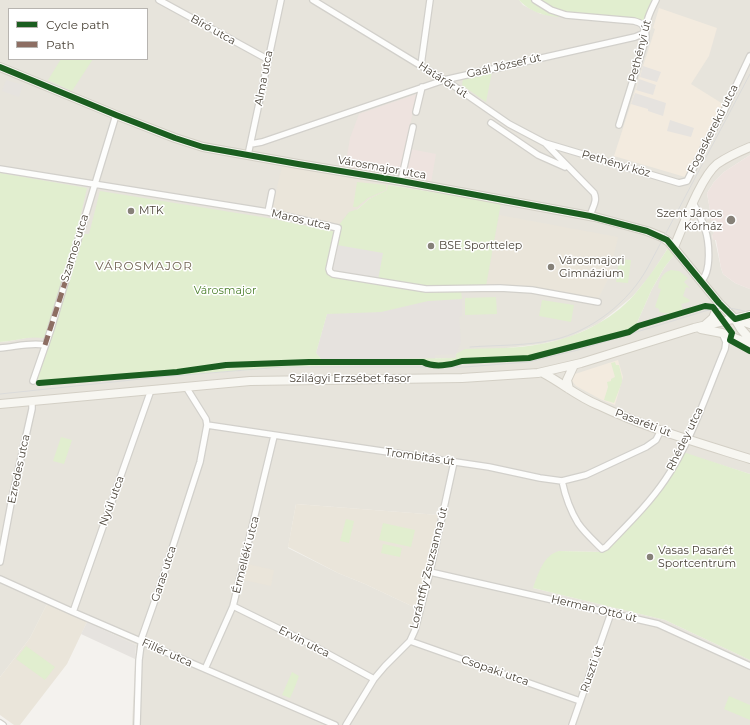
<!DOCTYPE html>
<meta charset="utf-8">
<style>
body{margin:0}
#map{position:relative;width:750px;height:725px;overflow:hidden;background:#f4f2ee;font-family:Montserrat,sans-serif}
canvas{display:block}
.legend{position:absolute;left:8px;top:8px;width:140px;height:52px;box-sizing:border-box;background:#fff;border:1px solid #b7b4b0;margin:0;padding:5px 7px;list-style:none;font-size:12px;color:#4b4439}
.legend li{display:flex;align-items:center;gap:8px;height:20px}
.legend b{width:20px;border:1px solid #b7b4b0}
</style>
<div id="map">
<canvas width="750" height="725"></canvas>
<ul class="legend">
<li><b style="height:5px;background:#1b5e20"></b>Cycle path</li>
<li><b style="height:5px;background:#8d6e63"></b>Path</li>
</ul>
</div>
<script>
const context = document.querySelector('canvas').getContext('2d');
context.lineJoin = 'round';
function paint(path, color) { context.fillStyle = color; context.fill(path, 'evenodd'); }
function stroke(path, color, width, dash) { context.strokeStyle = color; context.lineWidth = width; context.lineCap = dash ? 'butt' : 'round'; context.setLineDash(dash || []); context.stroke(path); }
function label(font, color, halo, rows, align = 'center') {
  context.font = font + ' Montserrat,sans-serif'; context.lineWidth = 3; context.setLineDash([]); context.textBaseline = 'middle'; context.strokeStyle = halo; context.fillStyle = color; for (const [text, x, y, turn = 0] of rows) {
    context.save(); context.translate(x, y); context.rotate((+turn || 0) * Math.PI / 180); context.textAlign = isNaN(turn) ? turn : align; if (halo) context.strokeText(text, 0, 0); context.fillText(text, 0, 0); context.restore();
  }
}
const residential = new Path2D(`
 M0,0H519L523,5L541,14L609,17L644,21L652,0H750V155L724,172L714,182L707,193L714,234L712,235L713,240H715L721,268L723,274L735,283L750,289V474L683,453L676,467L667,482L602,552L559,551L533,588L665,620L750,660V725H132L136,645L47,604L30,638L0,677V342L10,341L37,336L52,340L37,380L39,385L148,375V373L177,372L178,375L311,366L461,363V362L484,361L636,325L652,289L664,268L674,255L668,248L650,276L633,296L615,311L598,324L568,338L541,344L456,354V358L322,360L316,353L327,314L461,291L501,203L388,185V190L369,199L339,225L337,232L79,245L74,244L80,218L0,205ZM9,9H147V59H9ZM296,504L438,515L416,608L365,584L338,573L288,548Z`);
const commercial = new Path2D(`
 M659,8L717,28L709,56L691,84L723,104L685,177L614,156L655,29L653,28Z
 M618,360L623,377L615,405L602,400L576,386L572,381V378L575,374Z`);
const industrial = new Path2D(`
 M462,299V316L459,317L461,342L456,354L435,355V359L322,360L316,353L327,314L381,312L428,301Z`);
const education = new Path2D(`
 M282,166L388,185V190L369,199L358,209L349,212L339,225L272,209Z
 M499,215L618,237L609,277L598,299L537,288L486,286Z
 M296,504L439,515L416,608L365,584L338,573L288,547Z
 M247,564L274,570L271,586L244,580Z
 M47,604L87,622L67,664L20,725H14L0,715V677L30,638Z`);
const medical = new Path2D(`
 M417,94L405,148L436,154L431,183L345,168L350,138L359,114Z
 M750,155V289L735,283L723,274L721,268L716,240H713L712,234H714L707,193L714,182L724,172Z`);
const green = new Path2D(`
 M519,0H652L644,21C632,19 619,17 607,17C578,16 541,24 519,0Z
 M61,59H93L72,91L48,80Z
 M492,72L486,102L462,85L463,79Z
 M0,173L87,188L74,244L79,245L83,234H89L100,191L268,218L336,232L339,225L349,212L358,209L369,199L387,190L388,185L501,203L486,286L461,291L462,299L428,301L381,312L327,314L316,353L322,360L456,358V354L465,349C490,348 517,349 541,344C576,338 611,321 634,295C647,280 658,264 668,248L674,255L664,268L652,289L636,325L627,334L529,361L461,362V363L311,366L178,375L177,372L149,373V375L39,385L37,380L51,340C32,334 19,341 0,342Z
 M357,182L386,185V190L368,198L357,207H353Z
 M619,259L631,260L628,283L616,282Z
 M671,270L679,271L688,278L684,282L690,288L686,287L683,296L690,300L689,302L681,304L683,310L670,314L659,312V309L655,307L661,289L658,288C660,279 662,273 671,270Z
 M496,297L497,314L465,315V298Z
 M542,300L574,305L571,322L539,316Z
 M615,362L616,365H619L622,378V382L614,403L604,400L608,387L607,382L611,381V379L615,377L611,363Z
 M61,437L72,440L64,464L53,461Z
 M683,452L750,474V660L665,620L533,588C538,575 543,555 559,551L602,552C629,522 666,489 683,452Z
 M346,519L354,521L349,543L340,541Z
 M383,523L415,530L411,547L379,540Z
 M383,544L402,548L400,557L381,553Z
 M26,646L55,667L45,680L16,659Z
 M292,672L299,676C296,684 294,690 290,698L282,695Z
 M729,696L750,705V720L724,709Z`);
const parking = new Path2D(`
 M643,66L661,72L657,82L640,77Z
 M639,79L656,85L653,95L636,90Z
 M6,80L23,85L19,97L2,91Z
 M635,93L666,103L663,116L648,111V109L631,104Z
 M670,120L694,128L691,137L667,131Z
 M337,245L383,253L378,280L332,271Z
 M87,622L136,645L135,659L81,634Z`);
const street = new Path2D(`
 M159,0L267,59
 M313,0L454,86L509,124L545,143L594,193C598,201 592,208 590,216
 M535,0L551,10L566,15L634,21C641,23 643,24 645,30
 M421,65L430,0
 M416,112L422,87
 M491,123L538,155L565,167
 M619,125L646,38C644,24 650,12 656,0
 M545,143L679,183L687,181L706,143L724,111L750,56
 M251,144L262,142L444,80L635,37L642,34L645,31
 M248,155L281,0
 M0,169L268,212L338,228L329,269L330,272L333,274L426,289L500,288L532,290L598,302
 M401,181L413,127
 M693,203C698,211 702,220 705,229C709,241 712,272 701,281
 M268,212L272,192
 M0,348C15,347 30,342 45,345
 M33,381L50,332L116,115
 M207,425L489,467L540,478L562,481L586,475L646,447L656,440L661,430
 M562,481C565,495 570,510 578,523C584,532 594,541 602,549L606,547C627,525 648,505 665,480C691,442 707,392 725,349L726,342L722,333
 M0,562L12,498L32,409V401
 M430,572L658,624L750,666
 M0,579L73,612L335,725
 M233,606L310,644L374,679
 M73,612L151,390
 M410,641L580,701
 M205,669L233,606L274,436
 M0,723L3,725
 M137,725L139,660L142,637L161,583L200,462L207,425L206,419L186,387
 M346,725L374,679L385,666L410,641L415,630L430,572L454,462
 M572,725L611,613`);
const secondary = new Path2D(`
 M0,67L116,115L175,138L203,147L298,164L401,181L595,217L647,231L662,237L669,242L719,303L735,319L741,329L750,339
 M674,247C683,227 700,178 717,164C727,157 738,152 750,147
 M736,319L750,324
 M705,325L713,318L719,303
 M701,329L722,333L750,344
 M543,373C562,383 578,397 598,405C646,428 699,443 750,459
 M569,389L567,380L574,365
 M0,404L250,381L462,378L538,373L581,363L694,328L750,315`);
const tram = new Path2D(`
 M470,347C497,345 526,346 553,340C592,331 629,302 648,267L750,74
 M0,394L160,377L283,367H465L528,362L578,350L705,311C723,307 733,307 750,313`);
const quiet = new Path2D(`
 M45,345L72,261`);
const cycleway = new Path2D(`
 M0,67L116,115L175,138L203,147L298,164L401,181L590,216L647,231L667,240L719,303L735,319L750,315
 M39,383L177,372L226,365L309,362H423C434,368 451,365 462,361L529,358L629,332L638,326L705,306L713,307L732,333L730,340L750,351`);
const markers = [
 [131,211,4,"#868178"],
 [731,220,5,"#868178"],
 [431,246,4,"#868178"],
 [551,267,4,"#868178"],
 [650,557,4,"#868178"]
];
const streetNames = [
 ["Bíró utca",213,30,29],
 ["Pethényi út",640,51,-76],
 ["Gaál József út",504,66,-13],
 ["Alma utca",264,78,-79],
 ["Határőr út",443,80,33],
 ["Fogaskerekű utca",713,129,-63],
 ["Pethényi köz",616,164,16],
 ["Városmajor utca",382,168,10],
 ["Maros utca",301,220,13],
 ["Szamos utca",75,248,-73],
 ["Szilágyi Erzsébet fasor",350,379],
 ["Pasaréti út",643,423,21],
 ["Rhédey utca",685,439,-64],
 ["Trombitás út",420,457,8],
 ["Ezredes utca",19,469,-78],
 ["Nyúl utca",112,501,-70],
 ["Érmelléki utca",246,555,-76],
 ["Lorántffy Zsuzsanna út",429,568,-76],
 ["Garas utca",164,574,-72],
 ["Herman Ottó út",594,609,13],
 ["Ervin utca",304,642,27],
 ["Fillér utca",167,653,24],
 ["Ruszti út",592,669,-71],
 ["Csopaki utca",495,671,19]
];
const poiNames = [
 ["MTK",139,211],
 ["Szent János",722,214,"right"],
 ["Kórház",722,227,"right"],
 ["BSE Sporttelep",439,246],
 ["Városmajori",559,261],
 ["Gimnázium",559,274],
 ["Vasas Pasarét",658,551],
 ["Sportcentrum",658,564]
];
const parkNames = [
 ["Városmajor",225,291]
];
const neighbourhoodNames = [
 ["VÁROSMAJOR",144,266]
];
paint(residential, '#e7e4dc');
paint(commercial, '#f3ebdf');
paint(industrial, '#e6e2de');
paint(education, '#eae5da');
paint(medical, '#eee3df');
paint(green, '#e1eecf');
paint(parking, '#e6e3df');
stroke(street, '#d2d0cb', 8);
stroke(secondary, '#d3cfc5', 10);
stroke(street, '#fdfdfc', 5.5);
stroke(secondary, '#f7f6f1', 8);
stroke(tram, '#dbdbda', 1);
stroke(quiet, '#8d6e63', 5, [10, 5]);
stroke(cycleway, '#1b5e20', 6);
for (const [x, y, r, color] of markers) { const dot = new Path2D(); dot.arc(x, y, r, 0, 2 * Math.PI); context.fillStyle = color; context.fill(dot); stroke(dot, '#fff', 1.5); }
label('11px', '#4b4439', '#fff', streetNames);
label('11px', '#4b4439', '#fff', poiNames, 'left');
label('11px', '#4a7f2a', '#fff', parkNames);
context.letterSpacing = '1px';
label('12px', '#6e6250', '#fff', neighbourhoodNames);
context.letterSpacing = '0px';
</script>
